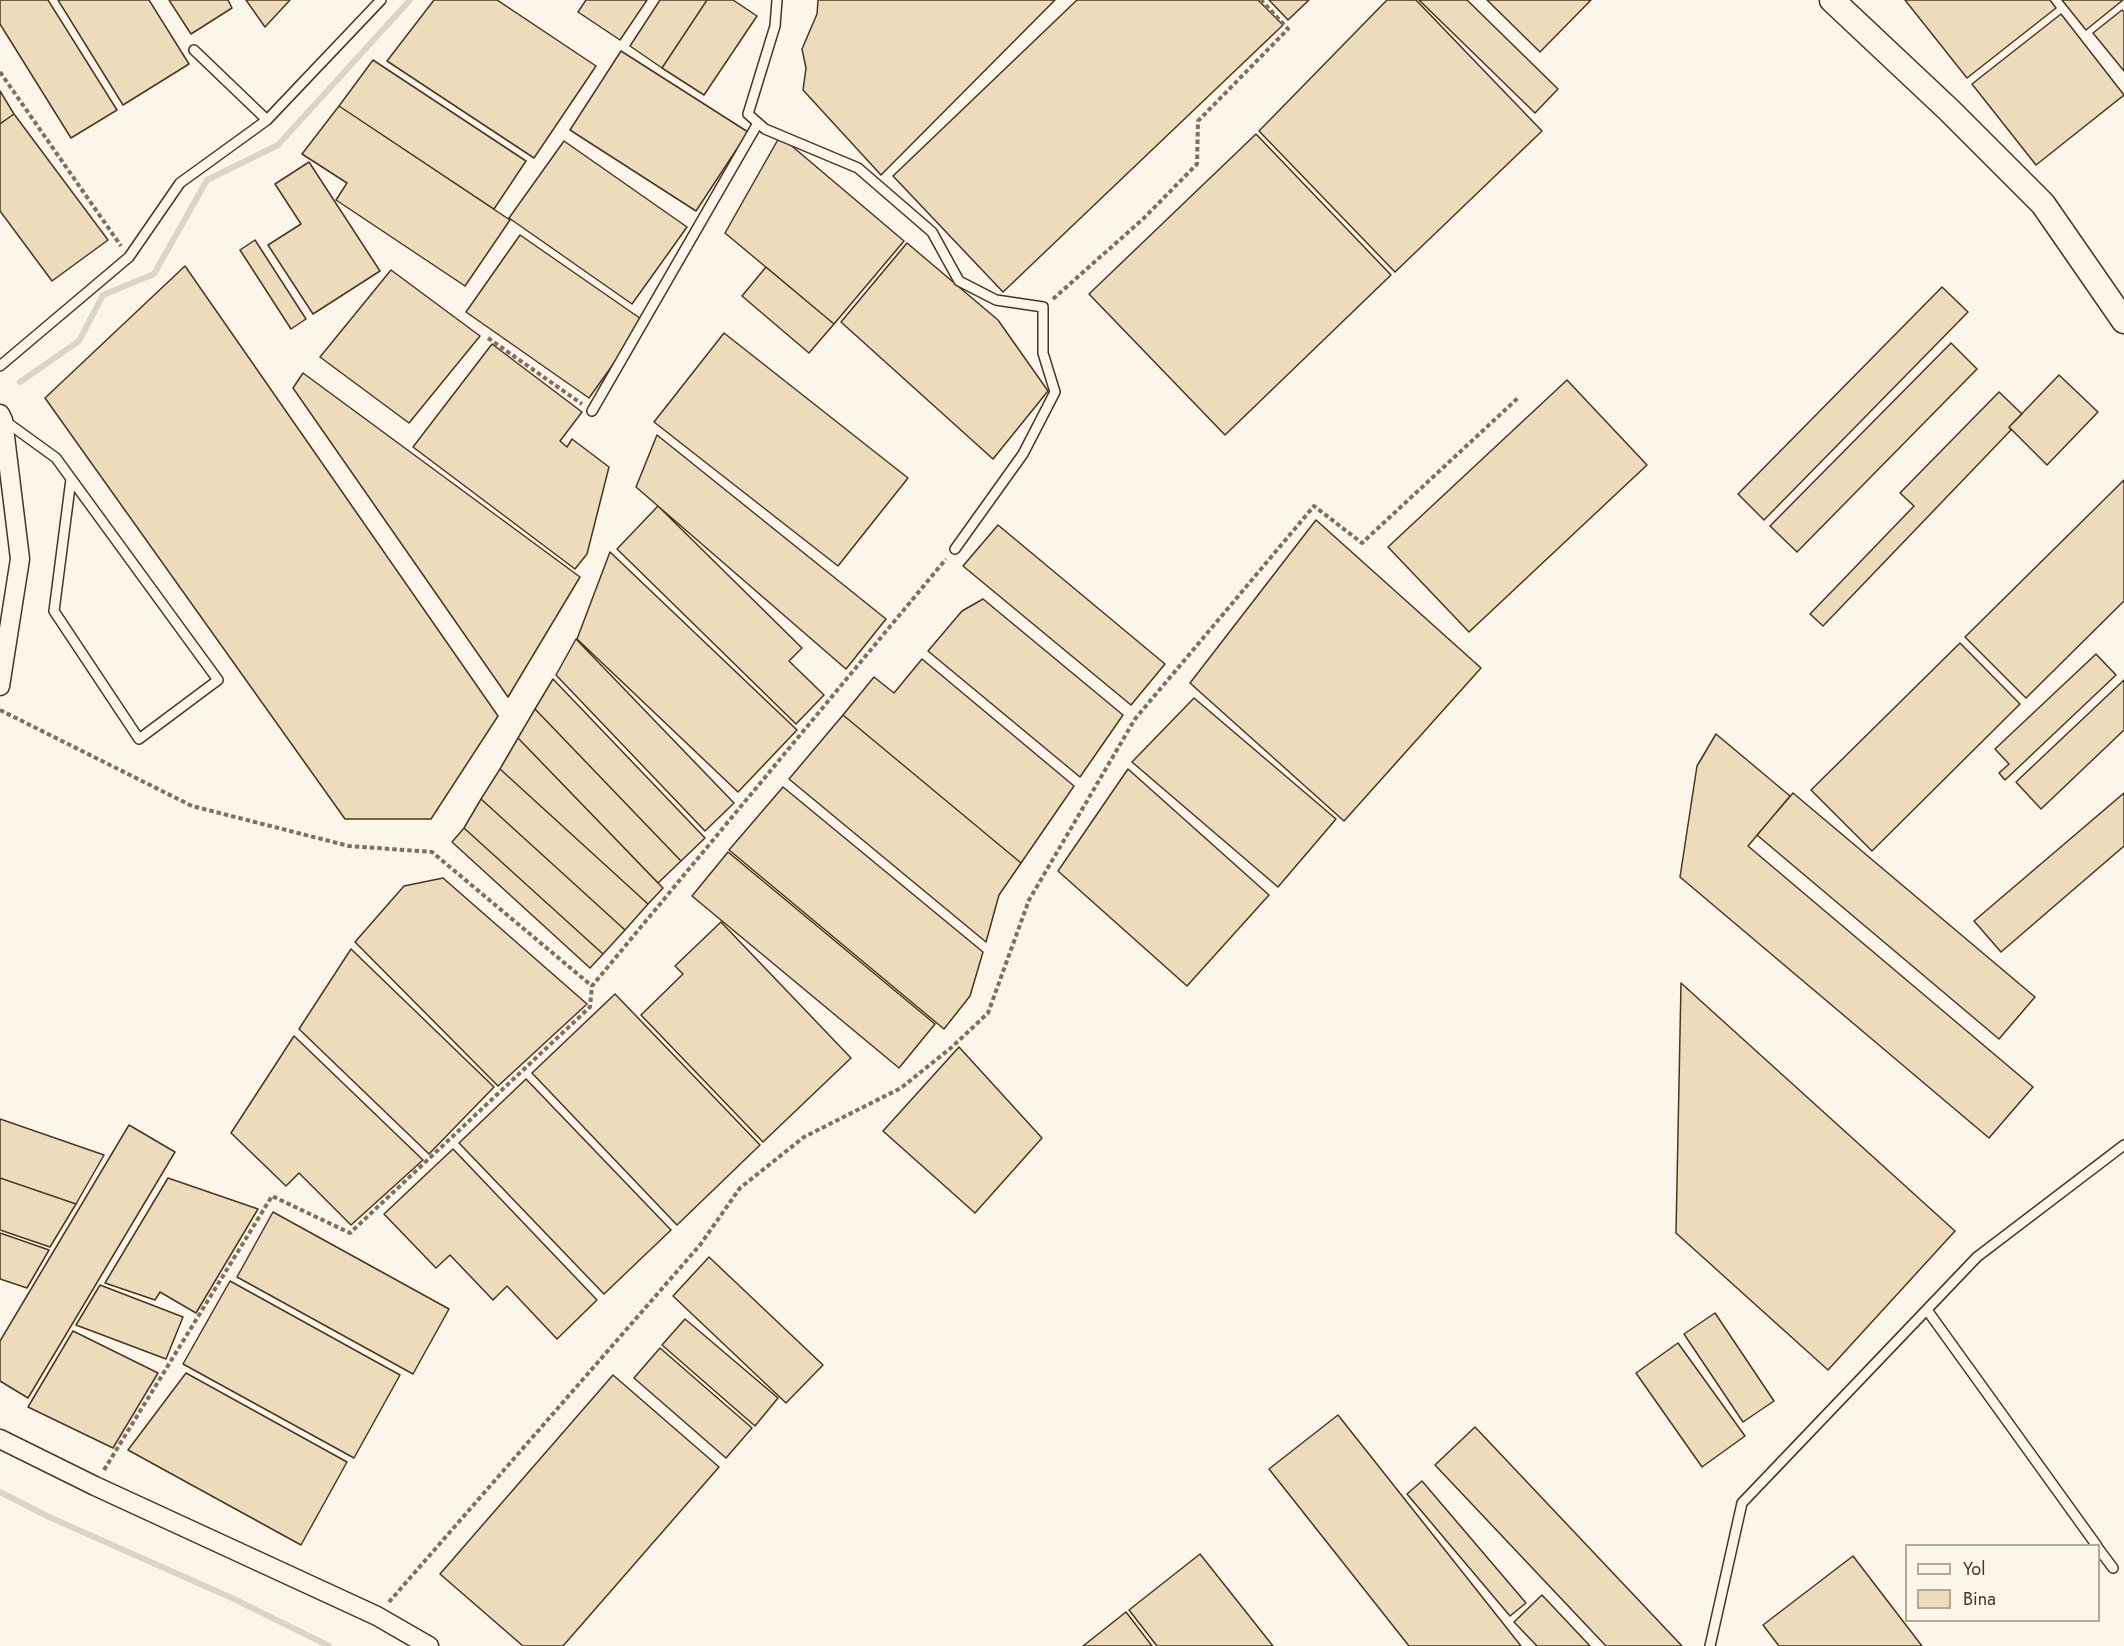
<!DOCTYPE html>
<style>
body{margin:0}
#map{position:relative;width:2124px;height:1646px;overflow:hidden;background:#fbf6e9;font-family:Jost,sans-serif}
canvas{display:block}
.legend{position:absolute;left:1905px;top:1544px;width:195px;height:78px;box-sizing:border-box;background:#fbf6e9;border:2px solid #b4a999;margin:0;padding:8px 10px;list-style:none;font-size:18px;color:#4a3520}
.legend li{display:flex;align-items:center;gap:12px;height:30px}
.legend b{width:30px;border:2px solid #b4a999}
</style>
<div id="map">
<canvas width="2124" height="1646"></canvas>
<ul class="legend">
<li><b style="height:8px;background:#fbf6e9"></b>Yol</li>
<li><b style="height:16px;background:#ecdcbc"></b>Bina</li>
</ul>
</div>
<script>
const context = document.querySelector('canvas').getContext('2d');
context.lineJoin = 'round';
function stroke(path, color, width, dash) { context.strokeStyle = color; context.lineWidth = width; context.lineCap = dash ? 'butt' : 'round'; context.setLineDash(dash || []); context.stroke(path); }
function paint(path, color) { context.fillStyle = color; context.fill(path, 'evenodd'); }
const stream = new Path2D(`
 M20,382L79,341L103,295L154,274L207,180L278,145L410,0
 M0,1492L49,1517L232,1598L329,1646`);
const building = new Path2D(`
 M0,0H48L117,110L71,138L0,24Z
 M58,0H149L189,64L123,105Z
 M169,0H228L232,8L191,34Z
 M246,0H290L265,27Z
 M434,0H497L596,66L534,158L387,61Z
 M586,0H647L620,40L578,12Z
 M660,0H707L662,68L630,46Z
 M707,0H733L757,16L704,95L662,68Z
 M818,0H1055L881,175L803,90L806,68L802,49L817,14Z
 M1077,0H1258L1283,25L1003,292L893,176Z
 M1269,0H1309L1288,20Z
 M1387,0H1416L1542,131L1395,272L1259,131Z
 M1419,0H1467L1558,89L1535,113Z
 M1487,0H1591L1540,52Z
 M1905,0H2050L2056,8L1967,78Z
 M2062,0H2123L2086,30Z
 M2122,10L2124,12V71L2093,33Z
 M2061,14L2124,95L2036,165L1972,84Z
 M621,51L748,132L696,211L570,130Z
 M373,60L526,161L494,209L339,106Z
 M0,91L14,114L0,124Z
 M339,106L510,220L465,286L336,200L347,183L302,154Z
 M14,114L108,240L52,281L0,211V124Z
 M1256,134L1391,275L1225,435L1089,294Z
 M780,136L904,241L834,324L725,233Z
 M564,141L687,227L632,304L509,218Z
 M309,162L380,271L313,314L268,245L301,224L275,184Z
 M520,235L644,321L589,398L466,312Z
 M255,240L306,319L291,329L240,250Z
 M907,243L998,320L1048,391L993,459L841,322Z
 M185,266L498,716L431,819H345L45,398Z
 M766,267L834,324L809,353L742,296Z
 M391,270L480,336L409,423L320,357Z
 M1942,287L1968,312L1764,520L1738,494Z
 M724,333L908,478L838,566L654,422Z
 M1951,343L1977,369L1797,552L1770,526Z
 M492,344L582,412L560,441L567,447L572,439L609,467L587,554L575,569L413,447Z
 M303,373L580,577L508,697L293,388Z
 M2059,375L2098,412L2047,465L2009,427Z
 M1567,380L1647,465L1469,632L1388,547Z
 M1999,392L2022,414L2009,427L2011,430L1823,626L1810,614L1914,506L1900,493Z
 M657,435L886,619L846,669L636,487Z
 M2124,480V601L2026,698L1965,637Z
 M658,506L802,648L789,661L824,695L796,724L617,549Z
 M1316,520L1481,668L1344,821L1190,683Z
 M998,525L1165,664L1131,705L963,566Z
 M610,552L797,730L738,792L577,639Z
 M983,599L1123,715L1080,777L928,651L962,611Z
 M576,639L734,803L705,831L556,675Z
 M1960,643L2020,704L1872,851L1811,790Z
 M2096,654L2116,675L2005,780L1999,773L2009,764L1995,749Z
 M922,659L1074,786L1021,863L843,715L874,677L894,693Z
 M553,679L705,838L681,861L535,709Z
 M2124,680V730L2041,809L2016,782Z
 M1194,698L1336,819L1278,887L1132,762Z
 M535,709L681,861L658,883L518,738Z
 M843,715L1021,863L999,895L986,942L789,779Z
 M1716,734L1790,796L1748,846L2033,1087L1989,1138L1680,877L1697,766Z
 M518,738L663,888L648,904L500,769Z
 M500,769L648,904L625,930L481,799Z
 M1128,769L1269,895L1187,986L1058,871Z
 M783,787L983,952L970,996L944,1029L729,850Z
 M1793,793L2035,997L1999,1039L1757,835Z
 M2124,793V846L2001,952L1974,921Z
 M481,799L625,930L603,954L464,828Z
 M464,828L603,954L590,968L452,842Z
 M728,852L935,1024L899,1068L692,896Z
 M443,878L587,1004L498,1086L355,942L404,886Z
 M721,922L851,1058L763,1142L641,1015L683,974L675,966Z
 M351,949L494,1087L429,1154L299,1029Z
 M1681,983L1955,1231L1828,1370L1676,1233Z
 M615,994L760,1145L677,1225L532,1073Z
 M294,1036L423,1160L351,1225L299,1173L286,1186L231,1133Z
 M959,1047L1042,1138L975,1213L883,1131Z
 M526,1079L671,1230L604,1294L459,1143Z
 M0,1119L104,1155L76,1204L0,1178Z
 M129,1125L175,1152L28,1398L0,1381V1341Z
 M453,1149L597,1300L557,1339L507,1286L493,1300L450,1255L436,1268L384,1214Z
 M0,1178L76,1204L50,1247L0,1230Z
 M168,1178L258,1209L196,1313L160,1292L155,1300L105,1283Z
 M273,1212L449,1309L413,1374L237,1277Z
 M0,1233L49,1250L27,1288L0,1279Z
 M709,1257L823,1365L786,1403L673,1296Z
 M230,1281L400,1375L354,1458L183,1364Z
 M100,1285L183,1317L166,1359L76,1325Z
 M1715,1313L1774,1401L1743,1422L1684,1334Z
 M685,1319L778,1398L755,1426L662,1345Z
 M73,1331L158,1373L113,1448L28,1407Z
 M1678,1343L1745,1436L1702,1467L1636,1373Z
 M660,1348L752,1428L726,1458L634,1378Z
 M186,1373L347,1462L301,1545L128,1450Z
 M613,1375L719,1467L563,1646H523L440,1574Z
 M1338,1415L1521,1646H1409L1269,1469Z
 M1475,1427L1682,1646H1606L1435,1465Z
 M1422,1481L1526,1603L1510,1616L1407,1494Z
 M1200,1554L1273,1646H1157L1129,1610Z
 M1853,1556L1922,1646H1779L1763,1625Z
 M1542,1595L1590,1646H1537L1514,1622Z
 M1126,1612L1152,1646H1083Z`);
const path = new Path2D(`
 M0,72L121,246
 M1053,299L1144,218L1197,164L1198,121L1288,29L1261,0
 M488,338L582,404
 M0,710L192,806L349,846L432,852L592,986
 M104,1470L272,1196L350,1233L590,1007L592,986L946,559
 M389,1602L700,1245L740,1188L804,1137L901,1088L952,1047L988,1013L1029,900L1135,719L1314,506L1362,543L1519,397`);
const service = new Path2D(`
 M777,0L775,26L748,114L765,129L858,168L932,232L959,281L996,300L1043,307V353L1055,392L1023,454L955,549
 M194,50L267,120
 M0,366L129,257L180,183L267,120L381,0
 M592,411L758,123
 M5,421L56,458L218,680L139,739L54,611L71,479
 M1927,1310L2097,1546
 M2098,1548L2113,1568
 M1710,1646L1742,1503L1977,1257L2124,1145`);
const minor = new Path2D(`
 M0,414L3,420L20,559L0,686
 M0,1439L95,1486L377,1616L429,1646`);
const tertiary = new Path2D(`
 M1832,0L1949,110L2043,204L2124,321`);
stroke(stream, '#dcd4c6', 6);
paint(building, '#ecdcbc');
stroke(building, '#4a3520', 1.5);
stroke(service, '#4a3520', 12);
stroke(minor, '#4a3520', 21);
stroke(tertiary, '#4a3520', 27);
stroke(path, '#7f6f5c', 4, [4.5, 3]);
stroke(service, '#fbf6e9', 9);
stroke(minor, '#fbf6e9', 18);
stroke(tertiary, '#fbf6e9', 24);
</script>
